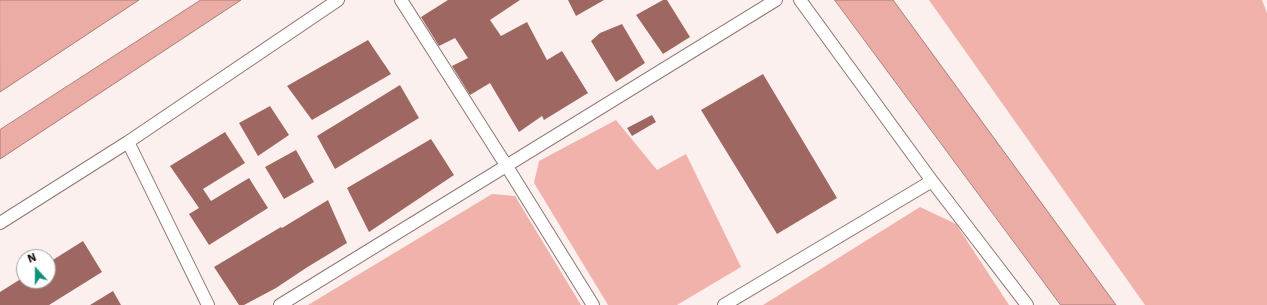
<!DOCTYPE html>
<style>
body{margin:0}
#map{position:relative;width:1267px;height:305px;overflow:hidden;background:#fbf0ee;font-family:"Work Sans",sans-serif}
canvas{display:block}
.north{position:absolute;left:16px;top:249px;width:40px;height:40px;box-sizing:border-box;background:#fff;border:1px solid #a29e9e;border-radius:50%;rotate:339deg;font-size:11px;font-weight:700;line-height:16px;text-align:center;color:#160d0c}
.north::after{content:'';display:block;margin:auto;width:14px;height:18px;background:#0e9178;clip-path:polygon(50% 0,100% 100%,50% 72%,0 100%)}
</style>
<div id="map">
<canvas width="1267" height="305"></canvas>
<div class="north">N</div>
</div>
<script>
const context = document.querySelector('canvas').getContext('2d');
context.lineJoin = 'round';
function paint(path, color) { context.fillStyle = color; context.fill(path, 'evenodd'); }
function stroke(path, color, width, dash) { context.strokeStyle = color; context.lineWidth = width; context.lineCap = dash ? 'butt' : 'round'; context.setLineDash(dash || []); context.stroke(path); }
const forest = new Path2D(`
 M929,0H1262L1267,13V305H1145Z
 M616,120L657,170L686,154L741,267L677,305H608L534,183L539,161Z
 M492,194L515,196L581,305H308Z
 M920,207L956,224L1009,305H763Z`);
const water = new Path2D(`
 M0,0H139L0,92Z
 M201,0H241L0,159V130Z
 M835,0H893L1116,305H1061Z`);
const building = new Path2D(`
 M448,0H520L490,20L501,36L527,22L547,60L562,51L588,93L544,120L542,116L519,132L490,83L470,95L452,66L468,58L455,38L439,46L421,17Z
 M568,0H604L576,16Z
 M663,0H667L690,37L663,54L636,15Z
 M622,24L645,63L616,82L591,41L600,33Z
 M368,40L391,74L312,120L287,86Z
 M763,74L837,198L777,234L701,110Z
 M400,85L419,118L335,169L317,136Z
 M270,106L289,135L258,156L239,123Z
 M652,115L656,122L632,136L627,128Z
 M225,132L245,163L203,189L211,201L249,178L268,208L209,245L189,214L199,208L170,166Z
 M431,139L454,175L369,232L347,188Z
 M296,150L314,182L284,199L265,167Z
 M328,200L347,243L306,268L276,288L244,305H239L214,267L281,227L282,228Z
 M83,241L102,272L49,305H0V292L24,277V281H48V263Z
 M113,291L121,305H90Z`);
const minor = new Path2D(`
 M401,0L506,165L593,305
 M800,0L932,181L1027,305
 M128,142L208,305
 M0,223L128,142L338,0
 M280,305L776,0
 M724,305L932,181`);
paint(forest, '#f0b2ab');
paint(water, '#eaaca5');
stroke(water, '#aa7c77', 1);
paint(building, '#9f6761');
stroke(minor, '#8e7572', 14);
stroke(minor, '#fff', 12);
</script>
